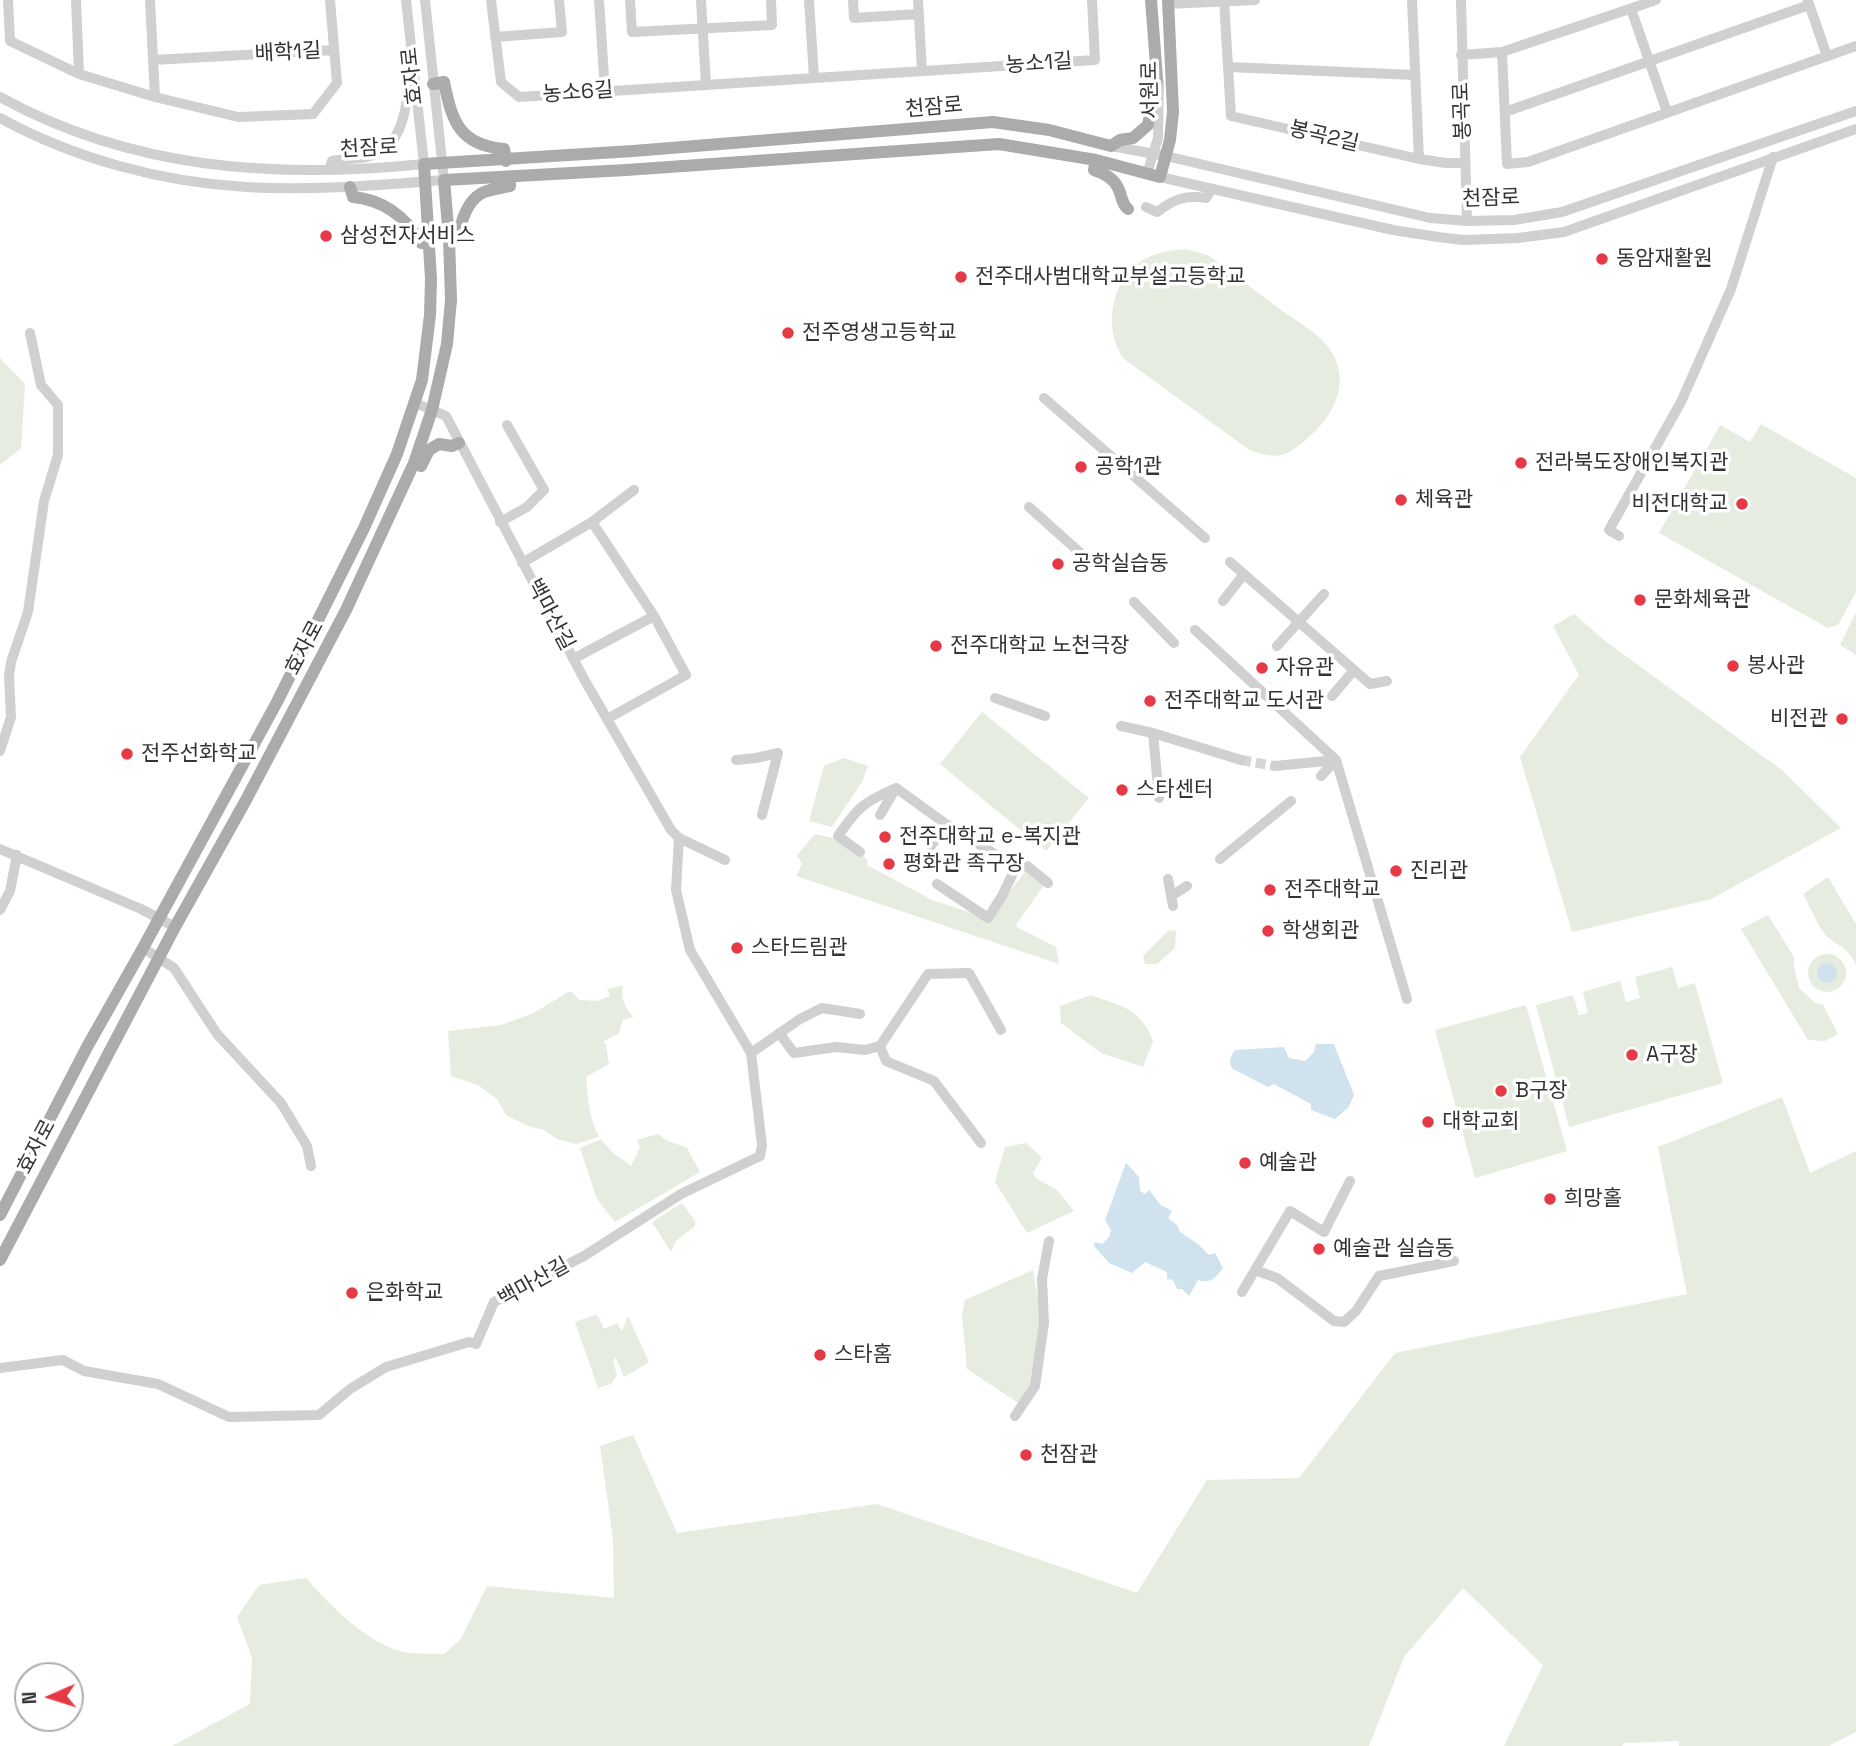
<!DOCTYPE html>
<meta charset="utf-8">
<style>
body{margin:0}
#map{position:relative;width:1856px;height:1746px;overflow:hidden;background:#fff;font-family:"Space Grotesk",sans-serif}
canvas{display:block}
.north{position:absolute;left:14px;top:1662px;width:70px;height:70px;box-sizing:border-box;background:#fff;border:2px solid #adadad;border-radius:50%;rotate:267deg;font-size:19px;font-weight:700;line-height:28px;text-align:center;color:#333}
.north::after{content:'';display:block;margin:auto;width:24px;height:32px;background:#e63946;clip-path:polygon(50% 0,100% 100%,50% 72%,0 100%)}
</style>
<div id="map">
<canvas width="1856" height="1746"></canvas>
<div class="north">N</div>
</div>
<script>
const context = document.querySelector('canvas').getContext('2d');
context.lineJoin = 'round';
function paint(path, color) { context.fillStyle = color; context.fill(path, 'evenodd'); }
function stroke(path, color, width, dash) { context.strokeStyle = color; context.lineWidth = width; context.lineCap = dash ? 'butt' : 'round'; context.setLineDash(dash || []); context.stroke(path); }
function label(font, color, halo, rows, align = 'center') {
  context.font = font + ' "Space Grotesk","Noto Sans KR",sans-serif'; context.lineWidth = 7; context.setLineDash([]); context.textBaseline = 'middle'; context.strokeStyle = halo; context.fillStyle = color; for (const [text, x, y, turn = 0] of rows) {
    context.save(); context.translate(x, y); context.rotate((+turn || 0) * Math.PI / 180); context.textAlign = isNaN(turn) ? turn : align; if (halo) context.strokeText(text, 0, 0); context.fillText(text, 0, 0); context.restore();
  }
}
const green = new Path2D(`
 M1186,249L1208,255C1233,274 1257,292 1281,310C1296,321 1317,332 1328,347C1352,378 1336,413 1310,436C1287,457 1277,461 1248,449L1124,359C1102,330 1111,279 1143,260C1157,252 1171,250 1186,249Z
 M0,358L25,384L21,448L0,465Z
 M1761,424L1856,478V592L1838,625L1828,628L1659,533L1720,425L1750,442Z
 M1856,612V655L1840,645Z
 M1574,614L1604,640L1783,771L1841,828L1711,899L1572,932L1520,757L1579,675L1553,626Z
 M982,712L1089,798L1046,851L940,764Z
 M844,758L868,766L862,782L832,827L809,821L824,766Z
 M815,834L842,840L868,860L867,865L932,900L989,919L1027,869L1045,884L1015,926L1056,947L1059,964L796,876L802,864L797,855Z
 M1828,877L1856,924V965C1850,950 1841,947 1829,938C1820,932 1809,904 1803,894Z
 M1768,915L1794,957V966L1799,988L1815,1003L1823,1005L1838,1034L1825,1041L1808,1040L1741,929Z
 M1169,930L1176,931L1175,948L1157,964H1145L1143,956Z
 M1808 973a19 19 0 1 1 38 0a19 19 0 1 1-38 0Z
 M1672,967L1678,988L1695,983L1723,1083L1569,1127L1536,1005L1573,995L1579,1015L1588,1013L1583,992L1620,981L1626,1002L1640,998L1635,977Z
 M619,986H623C621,1000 624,1006 633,1017L623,1020L619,1033L603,1042L606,1045L609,1064L586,1077C588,1099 589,1118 599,1137L576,1144L557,1139L544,1130L528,1126L506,1115L497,1099L478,1085L451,1076L448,1031L501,1025L534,1013L568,992H572L579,1000L597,1001L610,996L607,989Z
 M1091,995C1122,1007 1140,1007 1153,1041L1143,1067L1101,1053L1061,1023L1060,1006Z
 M1526,1005L1567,1151L1475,1178L1435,1030Z
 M1782,1097L1810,1173L1856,1151V1732L1829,1746H1679V1741L1624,1743L1622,1746H1504L1543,1665L1463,1588L1404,1657L1369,1746H172L250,1704L252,1658L237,1617L259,1585L306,1578C331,1606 363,1640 400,1651C413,1655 431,1653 444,1654L461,1639L487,1586L614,1598L613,1539L600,1446L633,1435L677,1533L877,1504L1137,1593L1207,1480L1299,1478L1395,1353L1687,1294L1658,1147Z
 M658,1134L666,1140L687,1148L700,1172L615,1222L597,1199L580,1148L601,1139L612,1152L631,1166L640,1147L637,1140Z
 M1026,1143L1042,1158L1033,1173L1036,1178L1058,1191L1074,1211L1027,1233L995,1182L1005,1147Z
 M682,1203L695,1221V1226L676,1241L671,1252L652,1222Z
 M1033,1270L1041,1317L1032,1386L1020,1404L967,1369L962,1314L965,1300Z
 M595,1315L598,1316L604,1329L617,1323L622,1331L628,1316L649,1362L624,1377L615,1357L613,1362L617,1375L611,1384L598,1388L575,1322Z`);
const water = new Path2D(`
 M1817 973a10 10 0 1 1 20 0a10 10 0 1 1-20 0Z
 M1316,1044H1334L1354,1095L1348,1108L1335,1119L1311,1110V1104L1274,1084L1268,1087L1233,1069C1227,1061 1231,1057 1235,1050L1284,1047L1289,1058L1305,1061L1314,1052Z
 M1126,1163L1139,1177L1140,1191L1145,1194L1149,1190L1161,1205L1172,1211L1168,1218L1177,1225L1180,1232L1198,1244L1209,1255L1215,1253L1223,1268C1215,1278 1211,1284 1198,1280L1189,1296L1182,1289H1177L1173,1280L1167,1279V1272L1145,1262L1132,1273L1109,1263L1094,1246L1095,1242L1102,1244L1109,1237L1111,1230L1105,1220Z`);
const minorTunnel = new Path2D(`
 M1241,760L1275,766`);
const minor = new Path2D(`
 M8,0L10,41L79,74L155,97L238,117L313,114L337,83L330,0
 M76,0L79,74
 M150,0L155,97
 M491,0L501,82L519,97L1095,60L1092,0
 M599,0L605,92
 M630,0L632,32L772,25L771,0
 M701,0L706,85
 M809,0L814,78
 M853,0L854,18L919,14
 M918,0L922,71
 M1224,0L1231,116L1419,159L1446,163H1464
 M1412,0L1419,159
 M1461,0L1467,221
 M1808,1L1827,56
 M1168,4L1255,0
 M1631,9L1667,112
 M495,37L562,32L559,0
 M1502,52L1507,164L1528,162L1856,46
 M1461,55L1502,52L1656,0
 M153,60L334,50
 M1229,67L1415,75
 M0,97C132,170 277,179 424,164L406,0
 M1505,112L1809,5
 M0,118C75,159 161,182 246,187C312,191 379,185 444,180L425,0
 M1111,146L1166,156L1430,218L1467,221L1514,220L1562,212L1856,111
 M329,170L332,161C343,159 355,159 366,157C398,150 405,119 408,91L417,87
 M1147,174L1158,138L1159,82
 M1160,177L1393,230L1438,237L1464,240L1518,238L1564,232L1856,129
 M1146,207L1157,212C1174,199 1185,195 1206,198L1211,190
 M1044,398L1205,538
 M415,403L446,416L584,679L671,830L679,838L725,860
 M1029,507L1086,558
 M500,522L527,507L544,490L507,425
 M1619,536L1609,530L1681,402L1731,289L1773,157
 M1230,562L1370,684L1387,681
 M522,563L592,522
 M1223,601L1244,574
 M1134,602L1174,643
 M1195,630L1336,760L1407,999
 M1277,646L1324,594
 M573,659L654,616
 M1332,696L1354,670
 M995,698L1045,716
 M607,719L686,675L654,616L592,522L634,490
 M1121,726L1153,733L1241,760
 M1153,733L1159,798
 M0,751L11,717L9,676L11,662L28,612L44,501L58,455V405L41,385L30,333
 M736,760L756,758L778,753L762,815
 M1275,766L1336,760
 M1321,776L1336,760
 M896,788L946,824L1016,867L1027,866L1048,883
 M880,815L896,788
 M931,846L946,824
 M0,849L141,909L175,927
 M860,852L838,836C858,807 864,802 896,788
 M1220,859L1291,801
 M1168,879L1173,906
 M937,884L988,918L1002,896L1016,867
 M1171,896L1187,886
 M0,910L10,891L17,855
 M143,948L174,968L217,1034L281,1103L307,1146L311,1166
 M779,1033L794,1053L836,1047L865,1050L880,1046L928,974L969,973L1001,1030
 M880,1046L886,1061L934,1081L981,1143
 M751,1053L800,1019L822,1008L860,1014
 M1255,1270L1277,1278L1334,1321L1344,1322L1356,1311L1379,1276L1454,1261
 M1242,1292L1290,1211L1324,1232L1350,1181
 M0,1368L63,1360L84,1371L158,1384L229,1417L319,1415L350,1389L386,1367L469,1342L476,1344L494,1302L584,1256L681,1194L760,1156L762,1145L751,1053L690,950L676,890L679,838
 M1015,1416L1035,1386L1044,1323L1042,1279L1049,1241`);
const major = new Path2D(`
 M433,84L444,82C452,121 459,145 504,149L506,161
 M1096,160L1094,170C1103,173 1114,178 1118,188C1123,197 1120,202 1128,209
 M350,187L353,197C384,200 405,216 421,243L429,242
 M449,238H459C460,223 467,201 482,193C490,189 502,188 510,186V177
 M414,463L421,466L429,450L439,444L452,446L459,443
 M0,1215L87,1047L143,948L277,702L364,528L397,454L422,380L430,315L431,279L424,164L633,151L993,122L1049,130L1111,146L1120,140L1133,138L1148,125L1157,78L1151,0
 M0,1260L175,927L246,800L346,610L414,463L432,410L447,344L451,300L449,238L444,180L626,170L999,144L1096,160L1160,177L1170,140L1173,112L1168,0`);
const markers = [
 [326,236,7,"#e63946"],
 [1602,259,7,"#e63946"],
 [961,277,7,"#e63946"],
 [788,333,7,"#e63946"],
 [1521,463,7,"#e63946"],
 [1081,467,7,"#e63946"],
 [1401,500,7,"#e63946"],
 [1742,504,7,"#e63946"],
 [1058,564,7,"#e63946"],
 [1640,600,7,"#e63946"],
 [936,646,7,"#e63946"],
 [1733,666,7,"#e63946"],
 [1262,668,7,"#e63946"],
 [1150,701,7,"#e63946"],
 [1842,719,7,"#e63946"],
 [127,754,7,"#e63946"],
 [1122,790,7,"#e63946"],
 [885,837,7,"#e63946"],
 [889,864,7,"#e63946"],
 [1396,871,7,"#e63946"],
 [1270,890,7,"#e63946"],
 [1268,931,7,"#e63946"],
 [737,948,7,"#e63946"],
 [1632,1055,7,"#e63946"],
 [1501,1091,7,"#e63946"],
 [1428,1122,7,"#e63946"],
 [1245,1163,7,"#e63946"],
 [1550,1199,7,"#e63946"],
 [1319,1249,7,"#e63946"],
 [352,1293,7,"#e63946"],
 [820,1355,7,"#e63946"],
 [1026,1455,7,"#e63946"]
];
const streetNames = [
 ["배학1길",288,53,-3],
 ["농소1길",1039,64,-4],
 ["효자로",413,76,-96],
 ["서원로",1151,90,-91],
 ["농소6길",578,93,-4],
 ["천잠로",934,108,-5],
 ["봉곡로",1463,111,-92],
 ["봉곡2길",1324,137,13],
 ["천잠로",369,149,-3],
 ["천잠로",1491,199,-2],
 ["백마산길",550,615,62],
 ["효자로",305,648,-62],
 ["효자로",37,1147,-62],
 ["백마산길",534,1283,-29]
];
const poiNames = [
 ["삼성전자서비스",340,236],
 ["동암재활원",1616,259],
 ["전주대사범대학교부설고등학교",975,277],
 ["전주영생고등학교",802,333],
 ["전라북도장애인복지관",1535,463],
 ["공학1관",1095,467],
 ["체육관",1415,500],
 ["비전대학교",1728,504,"right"],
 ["공학실습동",1072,564],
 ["문화체육관",1654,600],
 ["전주대학교 노천극장",950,646],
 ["봉사관",1747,666],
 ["자유관",1276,668],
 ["전주대학교 도서관",1164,701],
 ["비전관",1828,719,"right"],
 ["전주선화학교",141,754],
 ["스타센터",1136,790],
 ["전주대학교 e-복지관",899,837],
 ["평화관 족구장",903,864],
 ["진리관",1410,871],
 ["전주대학교",1284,890],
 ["학생회관",1282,931],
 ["스타드림관",751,948],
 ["A구장",1646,1055],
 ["B구장",1515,1091],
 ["대학교회",1442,1122],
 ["예술관",1259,1163],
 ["희망홀",1564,1199],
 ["예술관 실습동",1333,1249],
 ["은화학교",366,1293],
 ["스타홈",834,1355],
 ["천잠관",1040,1455]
];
paint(green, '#e6ecdf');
paint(water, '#cfe2ee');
stroke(minorTunnel, '#d6d6d6', 10, [10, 5]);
stroke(minor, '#d0d0d0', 10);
stroke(major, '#ababab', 12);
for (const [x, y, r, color] of markers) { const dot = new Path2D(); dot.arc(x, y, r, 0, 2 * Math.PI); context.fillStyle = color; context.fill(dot); stroke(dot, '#fff', 2.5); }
label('21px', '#333', '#fff', streetNames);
label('21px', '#333', '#fff', poiNames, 'left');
</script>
